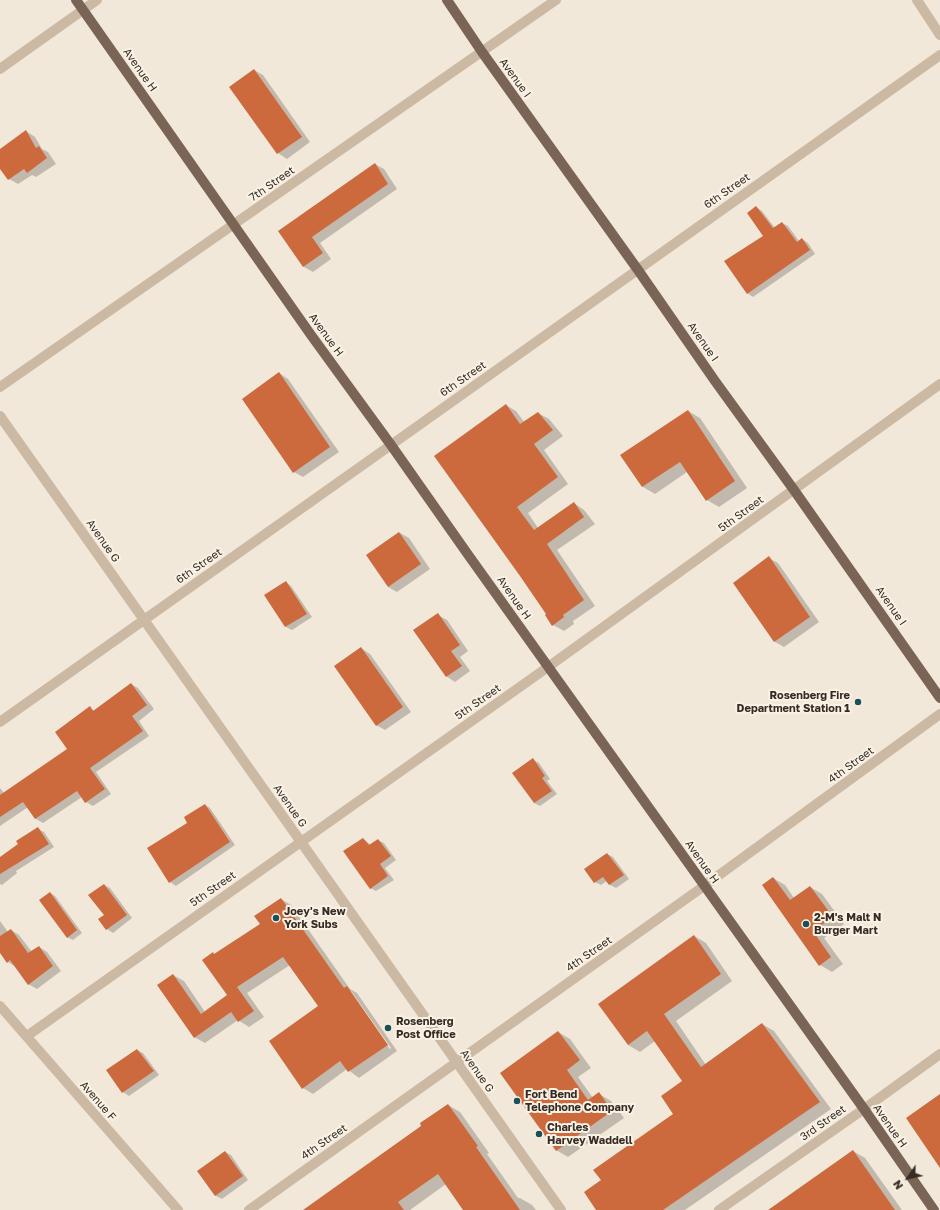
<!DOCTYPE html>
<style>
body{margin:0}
#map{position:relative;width:940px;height:1210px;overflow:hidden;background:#f2e8d9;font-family:"Golos Text",sans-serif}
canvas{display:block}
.north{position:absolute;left:888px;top:1158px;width:40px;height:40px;-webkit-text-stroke:3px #faf2e5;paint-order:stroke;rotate:236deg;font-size:11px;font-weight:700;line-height:16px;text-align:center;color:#362c26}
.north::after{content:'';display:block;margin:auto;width:14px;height:18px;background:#362c26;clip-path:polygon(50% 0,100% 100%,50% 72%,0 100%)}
</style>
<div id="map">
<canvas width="940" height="1210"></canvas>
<div class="north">N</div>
</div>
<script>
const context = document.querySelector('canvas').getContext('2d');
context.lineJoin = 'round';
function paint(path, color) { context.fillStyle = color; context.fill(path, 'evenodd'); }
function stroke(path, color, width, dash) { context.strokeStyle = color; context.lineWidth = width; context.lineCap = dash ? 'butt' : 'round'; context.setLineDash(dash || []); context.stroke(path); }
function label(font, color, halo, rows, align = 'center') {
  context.font = font + ' "Golos Text",sans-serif'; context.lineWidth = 4; context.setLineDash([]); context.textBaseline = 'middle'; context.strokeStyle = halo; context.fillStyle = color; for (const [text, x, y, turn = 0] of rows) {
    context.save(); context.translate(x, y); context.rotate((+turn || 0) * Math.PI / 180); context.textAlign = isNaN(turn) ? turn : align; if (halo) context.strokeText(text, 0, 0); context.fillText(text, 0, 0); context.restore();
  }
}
const shadow = new Path2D(`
 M254,70L263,75L310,142L287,159L278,153Z
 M26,131L35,137L42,149L48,152L56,164L36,177L32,175L18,184L9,179L0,167V150Z
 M375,164L384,169L397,189L320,243L331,259L313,272L304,267L279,232Z
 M756,207L762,211L775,228L782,223L788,226L799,241L802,239L808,243L815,254L753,297L747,293L764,236Z
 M279,373L288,379L339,452L303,477L294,472Z
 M506,405L516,411L525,423L538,413L549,419L563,436L544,450L568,484L528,513L538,528L574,503L584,510L595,524L557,550L595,606L573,621L574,624L564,631L553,625L547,614L521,576Z
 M688,411L700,418L747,488L719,507L707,500L687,472L655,494L643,487L622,456Z
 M400,533L409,538L430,569L397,592L388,587Z
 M769,558L778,563L819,622L784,647L775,642L734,583Z
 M286,582L291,586L312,617L292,630L286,627L266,595Z
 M438,615L447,620L468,651L460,657L470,671L455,682L446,676Z
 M361,648L370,654L411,712L385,730L376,725Z
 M131,684L138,688L154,709L139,721L149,736L96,772L111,794L93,806L86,802L82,797L43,823L36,819L28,807L0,826V788L4,793L69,749L90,708L95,711Z
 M533,760L539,763L550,779L547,781L557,794L540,806L534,803Z
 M205,805L210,808L235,845L176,886L170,882L189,823Z
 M38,829L44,832L54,847L16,871L17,873L2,885L0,884V858Z
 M363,839L371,845L378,840L384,843L396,860L385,868L394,880L376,891L370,888Z
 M607,854L613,857L629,879L616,888L610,885L607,881L601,885L595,882Z
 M773,878L785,885L794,898L810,887L822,894L844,924L824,938L843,964L832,972L820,965Z
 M104,885L110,888L132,918L113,933L107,929L100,919L105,915Z
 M50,893L55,896L82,933L73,940L67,937Z
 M281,899L291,905L350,989L357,993L397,1051L359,1078L347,1069L313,1094L303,1088L319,1007L290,965L247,993L264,1017L249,1027L238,1020L205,1043L194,1037L173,975L184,981L205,1012L228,995L215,955L261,924ZM349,991H351L391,1048L390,1049Z
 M0,921L8,932L11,930L19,935L32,952L39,947L47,952L61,971L37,989L28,984L16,967L8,962L0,952Z
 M694,936L706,943L732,981L676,1021L706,1065L762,1024L774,1031L831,1109L685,1210H598L602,1180L675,1114L683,1081L655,1041L640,1052L628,1045Z
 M558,1032L570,1039L591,1068L578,1077L593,1098L599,1094L611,1101L624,1118L568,1157L556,1150Z
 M137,1050L143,1053L159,1075L129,1096L123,1092Z
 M448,1105L460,1112L489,1153L487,1154L518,1198H520L532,1205L536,1210H465L446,1184L410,1210H305L423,1127Z
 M853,1151L865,1158L902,1210H770Z
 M225,1152L231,1155L248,1180L222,1199L216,1196L198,1171Z`);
const building = new Path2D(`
 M254,69L302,137L277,154L229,87Z
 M26,130L36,148L39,146L47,158L27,173L24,169L8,180L0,169V149Z
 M375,163L388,184L312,237L323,253L303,267L278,231Z
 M756,206L773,228L782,222L797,242L802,238L810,250L747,294L724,261L763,236L747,213Z
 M279,372L330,447L293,473L242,399Z
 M506,404L520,424L538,412L553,430L534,444L558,477L517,507L534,530L574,502L584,517L547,544L584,600L563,615L564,617L552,626L545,615L546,614L520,576L434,456Z
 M688,410L735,481L706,501L680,462L642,487L620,455Z
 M399,532L421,564L388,587L366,555Z
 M769,556L810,617L774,642L733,583Z
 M286,581L307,614L285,627L264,595Z
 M438,613L460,645L451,651L462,666L446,677L413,630Z
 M361,647L403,707L376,726L334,666Z
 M131,683L147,705L132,716L143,731L90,768L105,789L85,803L77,791L35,819L23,802L0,817V795L67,749L55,732L90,706L93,711Z
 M533,758L545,776L542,778L552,791L534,803L512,773Z
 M205,804L230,842L169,883L147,848L187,823L184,817Z
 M38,827L49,844L0,874V857L18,844L16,841Z
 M363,838L369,845L378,839L391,856L380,864L388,876L370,889L343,851Z
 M607,853L624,875L609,885L603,877L594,883L584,869Z
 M773,877L790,900L810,886L833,917L813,931L831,957L819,966L762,885Z
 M104,884L127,915L106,930L98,919L104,915L88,895Z
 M50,892L77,930L67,938L39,900Z
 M281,898L344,988L347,986L388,1045L348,1072L340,1061L302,1089L269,1041L318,1006L283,957L237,987L254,1011L238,1022L231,1012L194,1038L157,985L173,974L201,1014L227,995L202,960L213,952L214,954L260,924L254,916Z
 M11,929L28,953L39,946L53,966L28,985L10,960L7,963L0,953V936Z
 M694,935L721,974L664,1014L701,1067L762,1023L820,1102L663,1210H596L584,1192L601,1180L593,1170L673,1114L661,1096L682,1081L647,1031L628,1045L598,1004Z
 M558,1031L580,1060L567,1070L588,1100L599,1092L612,1111L556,1151L500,1073Z
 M137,1049L154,1071L122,1093L106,1070Z
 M940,1094V1168L906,1118Z
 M448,1104L478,1146L476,1147L520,1210H463L438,1174L398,1202L404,1210H303L421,1126L420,1123Z
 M853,1150L895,1210H768Z
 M225,1151L243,1176L215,1196L197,1171Z`);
const minor = new Path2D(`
 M917,0L940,35
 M0,387L556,0
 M0,416L561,1210
 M391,445L940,55
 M27,1036L548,667L940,384
 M864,1109L940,1054
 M249,1210L704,886`);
const tertiary = new Path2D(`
 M0,69L97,0
 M0,722L391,445
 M704,886L940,714
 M0,1006L178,1210
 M719,1210L864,1109`);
const primary = new Path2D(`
 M76,0L311,335L391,445L469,556L864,1109L934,1210
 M447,0L482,52L638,270L715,381L794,490L940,698`);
const markers = [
 [858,702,4,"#1a5059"],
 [276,918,4,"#1a5059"],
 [806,924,4,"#1a5059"],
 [388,1028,4,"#1a5059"],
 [517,1101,4,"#1a5059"],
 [539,1134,4,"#1a5059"]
];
const streetNames = [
 ["Avenue H",140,70,55],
 ["Avenue I",515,78,54],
 ["7th Street",272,184,-35],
 ["6th Street",727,191,-35],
 ["Avenue H",326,335,54],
 ["Avenue I",703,342,55],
 ["6th Street",463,379,-35],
 ["5th Street",741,514,-36],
 ["Avenue G",103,541,55],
 ["6th Street",199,566,-35],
 ["Avenue H",514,598,55],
 ["Avenue I",891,606,55],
 ["5th Street",478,702,-35],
 ["4th Street",851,765,-36],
 ["Avenue G",290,806,55],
 ["Avenue H",702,862,55],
 ["5th Street",213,889,-35],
 ["4th Street",589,954,-35],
 ["Avenue G",477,1071,55],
 ["Avenue F",98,1101,49],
 ["3rd Street",823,1123,-35],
 ["Avenue H",890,1126,55],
 ["4th Street",324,1142,-35]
];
const poiNames = [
 ["Rosenberg Fire",850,696,"right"],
 ["Department Station 1",850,709,"right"],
 ["Joey's New",284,912],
 ["York Subs",284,925],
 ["2-M's Malt N",814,918],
 ["Burger Mart",814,931],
 ["Rosenberg",396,1022],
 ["Post Office",396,1035],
 ["Fort Bend",525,1095],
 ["Telephone Company",525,1108],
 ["Charles",547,1128],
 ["Harvey Waddell",547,1141]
];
paint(shadow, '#0003');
paint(building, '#cc6a3e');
stroke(minor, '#cbb9a4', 10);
stroke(tertiary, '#cbb9a4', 10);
stroke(primary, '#796456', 10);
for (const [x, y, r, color] of markers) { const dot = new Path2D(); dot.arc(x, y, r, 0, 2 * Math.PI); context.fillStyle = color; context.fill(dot); stroke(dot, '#faf2e5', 1.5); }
label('11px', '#362c26', '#faf2e5', streetNames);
label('bold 11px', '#362c26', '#faf2e5', poiNames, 'left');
</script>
